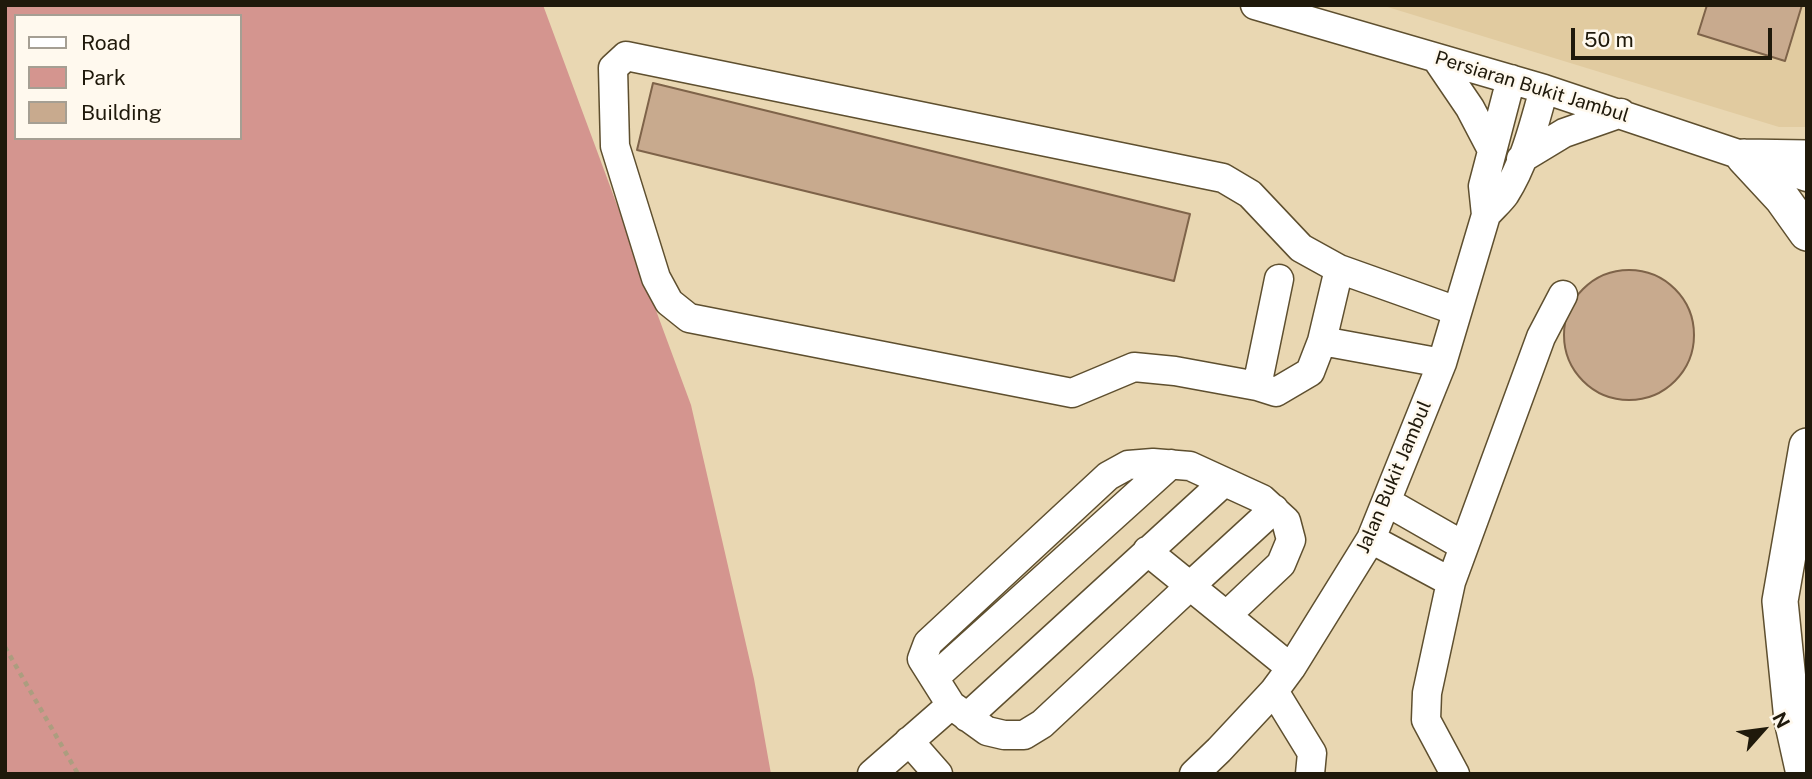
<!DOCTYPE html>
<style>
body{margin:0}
#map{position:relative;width:1812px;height:779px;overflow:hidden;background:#e9d7b2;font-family:"Public Sans",sans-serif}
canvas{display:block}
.frame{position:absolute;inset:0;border:7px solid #1f190b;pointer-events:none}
.legend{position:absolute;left:14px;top:14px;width:228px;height:126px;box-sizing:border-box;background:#fff9ee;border:2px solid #a59f93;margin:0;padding:9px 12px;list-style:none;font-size:21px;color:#1f190b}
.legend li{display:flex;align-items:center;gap:14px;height:35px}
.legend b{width:35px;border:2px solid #a59f93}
.north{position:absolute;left:1728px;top:695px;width:70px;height:70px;-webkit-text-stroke:5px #fff9ee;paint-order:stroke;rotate:62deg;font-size:19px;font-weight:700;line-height:28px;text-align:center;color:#1f190b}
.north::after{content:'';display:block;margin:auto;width:24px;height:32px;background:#1f190b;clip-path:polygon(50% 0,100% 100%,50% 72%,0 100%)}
.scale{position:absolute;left:1571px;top:28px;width:201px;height:32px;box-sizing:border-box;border:4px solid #1f190b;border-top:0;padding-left:9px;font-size:21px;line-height:24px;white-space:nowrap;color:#1f190b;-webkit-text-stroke:5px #fff9ee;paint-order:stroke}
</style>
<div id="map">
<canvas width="1812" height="779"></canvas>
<div class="frame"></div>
<ul class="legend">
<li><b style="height:9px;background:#fff"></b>Road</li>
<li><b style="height:19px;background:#d4958f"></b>Park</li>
<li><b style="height:19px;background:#c8aa8e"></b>Building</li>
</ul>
<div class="north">N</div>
<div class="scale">50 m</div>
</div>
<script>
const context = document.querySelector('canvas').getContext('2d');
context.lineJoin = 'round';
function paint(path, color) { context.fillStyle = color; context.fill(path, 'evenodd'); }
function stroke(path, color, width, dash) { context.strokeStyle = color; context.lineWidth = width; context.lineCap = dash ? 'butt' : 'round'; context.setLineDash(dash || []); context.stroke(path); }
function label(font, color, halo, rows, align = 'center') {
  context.font = font + ' "Public Sans",sans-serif'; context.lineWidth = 5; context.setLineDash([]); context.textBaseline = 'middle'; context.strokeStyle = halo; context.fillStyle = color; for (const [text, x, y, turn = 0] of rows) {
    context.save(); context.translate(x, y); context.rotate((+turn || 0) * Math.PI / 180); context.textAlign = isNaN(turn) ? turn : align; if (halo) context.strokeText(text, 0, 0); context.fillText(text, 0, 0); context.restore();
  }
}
const built = new Path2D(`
 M1381,5H1807V127H1779Z`);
const green = new Path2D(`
 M5,5H543L691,405L754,679L771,774H5ZM16,16H240V138H16Z`);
const building = new Path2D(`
 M1707,5H1802L1785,61L1698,34Z
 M653,83L1190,214L1174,281L637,150Z
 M1564 335a65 65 0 1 1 130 0a65 65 0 1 1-130 0Z`);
const path = new Path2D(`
 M5,647L78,774`);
const minor = new Path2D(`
 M1255,5L1544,89L1807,177
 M1436,58L1470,108L1492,150
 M1521,159L1564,133L1621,113
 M1486,215C1492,208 1500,201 1505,194C1525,163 1534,124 1544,89
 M1339,269L1322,341L1310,372L1276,392L1257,386L1175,371L1134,367L1072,393L689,318L669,302L656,278L615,146L613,68L626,56L1223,178L1250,194L1301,248L1339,269L1457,311
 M1322,341L1442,363
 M1257,386L1279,279
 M1387,502L1464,546
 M1371,539L1451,582
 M1147,551L1190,586L1274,509
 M1227,615L1281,564L1291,540L1286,521L1262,499L1190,466L1153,463L1128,465L1108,476L928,643L922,659L951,705L987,731L1004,735H1024L1042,724L1190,586L1291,668
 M934,678L1171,464
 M1274,691L1312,753L1310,774
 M967,717L1224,482
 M909,741L938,774
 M872,774L951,705
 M1194,774L1219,750L1274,691L1291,668L1371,539L1442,363L1486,215L1483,186L1511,79
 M1455,774L1426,720L1427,693L1451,582L1541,337L1563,295`);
const major = new Path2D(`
 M1744,157L1782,198L1807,233
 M1744,157L1807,158
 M1804,774L1792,720L1780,601L1807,446`);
const streetNames = [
 ["Persiaran Bukit Jambul",1532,87,17],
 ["Jalan Bukit Jambul",1394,477,-67]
];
paint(built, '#e1cba0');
paint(green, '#d4958f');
paint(building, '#c8aa8e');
stroke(building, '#7e6349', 2);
stroke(minor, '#5e4f2f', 31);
stroke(major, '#5e4f2f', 38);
stroke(path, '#ac9d7f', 4.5, [5, 5]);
stroke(minor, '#fff', 28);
stroke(major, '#fff', 35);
label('19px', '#1f190b', '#fff9ee', streetNames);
</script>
